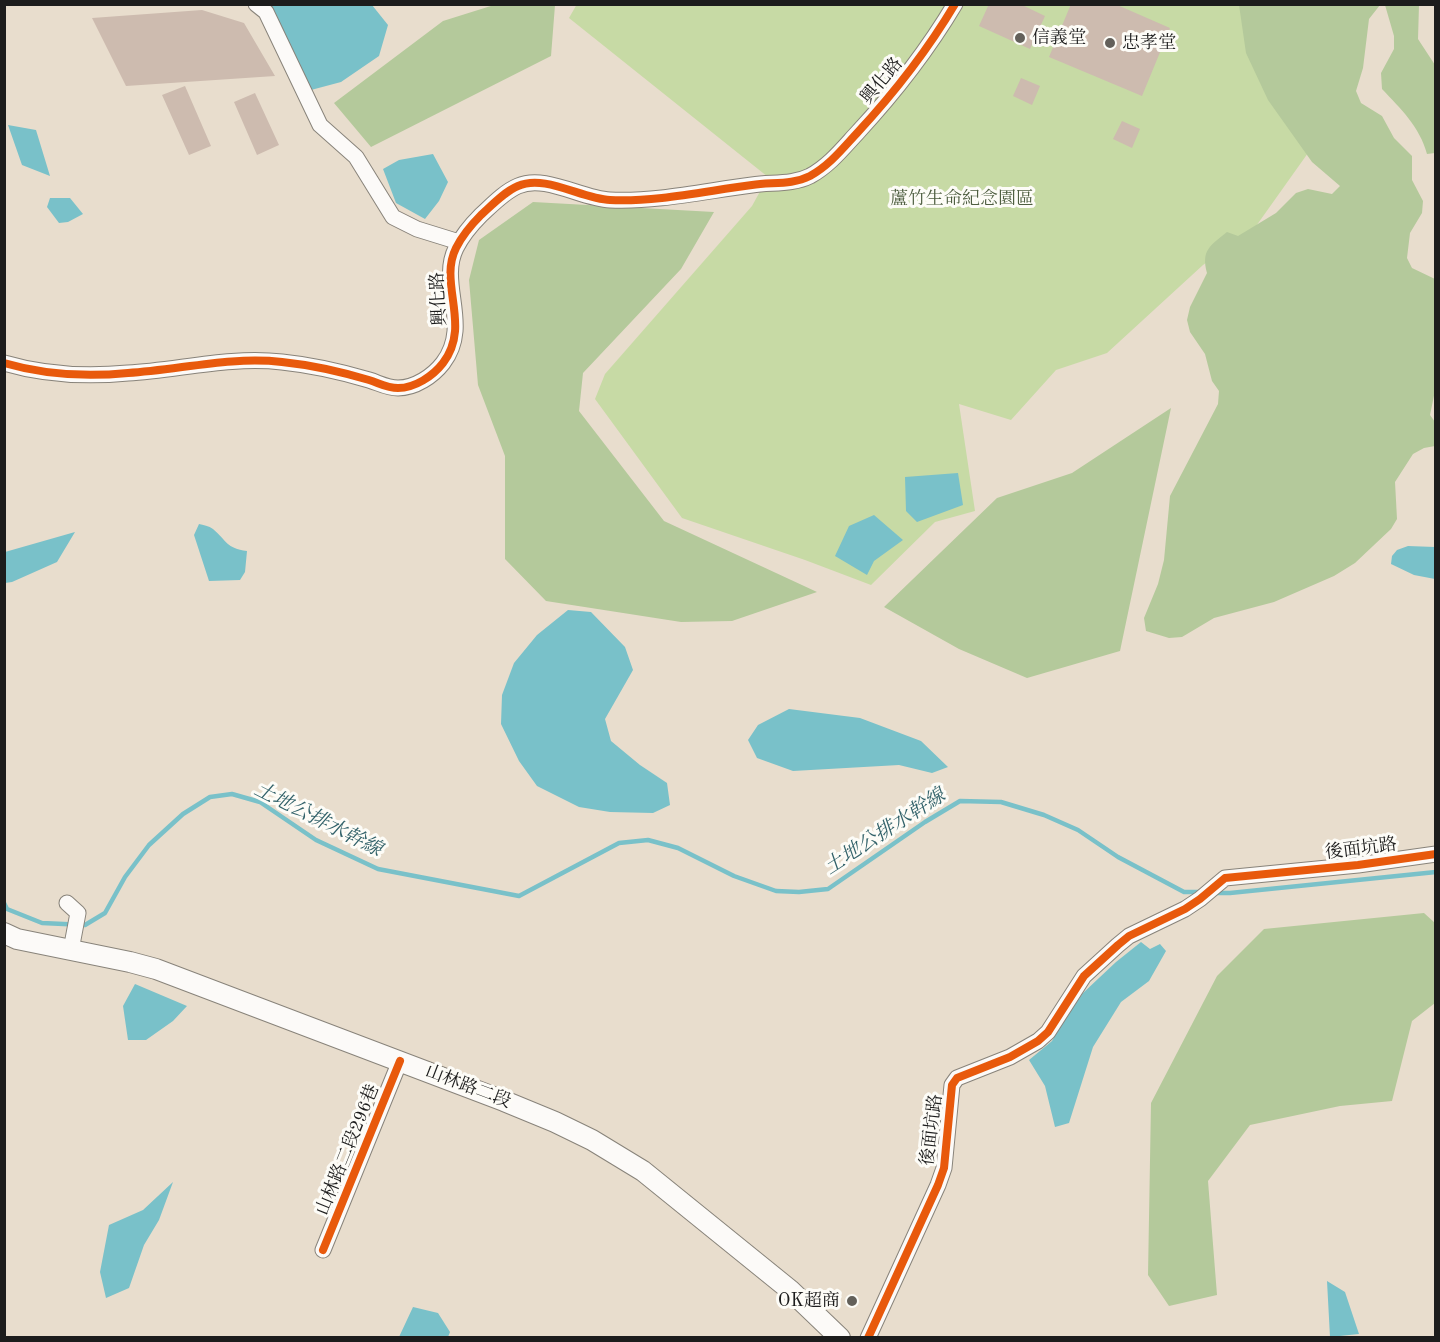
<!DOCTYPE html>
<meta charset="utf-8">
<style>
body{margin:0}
#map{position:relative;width:1440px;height:1342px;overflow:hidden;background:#e8ddcd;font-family:"Old Standard TT",serif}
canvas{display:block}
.frame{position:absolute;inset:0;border:6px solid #1c1c1c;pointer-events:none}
</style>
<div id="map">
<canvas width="1440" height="1342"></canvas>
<div class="frame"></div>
</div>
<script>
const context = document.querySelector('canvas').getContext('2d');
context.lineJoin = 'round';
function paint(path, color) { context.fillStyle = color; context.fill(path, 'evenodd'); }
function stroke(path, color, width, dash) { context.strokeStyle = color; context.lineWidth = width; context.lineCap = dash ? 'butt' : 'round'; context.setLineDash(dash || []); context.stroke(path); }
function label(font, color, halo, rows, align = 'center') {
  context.font = font + ' "Old Standard TT","Noto Serif TC",serif'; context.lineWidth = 6; context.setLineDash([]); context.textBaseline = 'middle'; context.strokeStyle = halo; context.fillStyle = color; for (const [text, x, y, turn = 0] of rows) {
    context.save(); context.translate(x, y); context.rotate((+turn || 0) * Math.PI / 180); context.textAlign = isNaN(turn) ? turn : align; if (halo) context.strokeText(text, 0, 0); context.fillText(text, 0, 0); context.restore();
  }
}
const green = new Path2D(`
 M577,4L1251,5L1308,153L1254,229L1203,265L1107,353L1056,370L1011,420L959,404L975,511L935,522L871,585L805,560L682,518L595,399L605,374L752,206L768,177L569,18Z`);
const forest = new Path2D(`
 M494,5H555L551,56L371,147L334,103L443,21Z
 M1239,5H1380L1369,19L1363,68L1356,91L1361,103L1382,116L1394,138L1412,156V180L1423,201L1422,213L1410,233L1407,258L1412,268L1435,279L1436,386L1430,415L1435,422V446L1424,448L1413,454L1395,482L1397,519L1391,529L1355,563L1334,576L1274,602L1214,618L1182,637L1169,638L1146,631L1144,618L1158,584L1164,560L1170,496L1218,404L1219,391L1212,381L1205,354L1190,332L1187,320L1190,307L1207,273C1201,250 1210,246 1227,232L1238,236L1276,213L1296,193L1308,189L1332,194L1340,186L1312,162L1268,100L1246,53Z
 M1385,5H1419L1418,39L1435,65V153L1427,154C1420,127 1400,108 1382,89L1381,73L1394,49V36Z
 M533,202L714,212L681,269L583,373L579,411L664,521L817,592L732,621L681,622L546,601L505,559V456L478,385L469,280L479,240Z
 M1171,408L1120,651L1027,678L959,649L884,607L997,498L1072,473Z
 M1424,913L1435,923V1003L1412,1021L1392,1101L1340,1106L1250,1125L1208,1181L1217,1295L1169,1306L1148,1275L1151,1103L1217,976L1264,929Z`);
const water = new Path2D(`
 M321,4L372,5L388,25L379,56L341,82L311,90L270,5Z
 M8,125L36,130L50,176L22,165Z
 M433,154L448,182L439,201L425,219L396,203L383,169L399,160Z
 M50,198H70L83,214L68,222L59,223L47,207Z
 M958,473L963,505L917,522L906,511L905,477Z
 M874,515L903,540L874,561L867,575L835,556L849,526Z
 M199,524C203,525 209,526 213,529C227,541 226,548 247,551L245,572L240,580L209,581L194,535Z
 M75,532L57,562L12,582L5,583V552Z
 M1408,546L1435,547V579L1414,575L1391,564L1392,556L1397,550Z
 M568,610L591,612L625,647L633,670L605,719L611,741L640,765L667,783L670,805L653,813L610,812L579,807L537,786L519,761L501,724L502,695L514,663L537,635Z
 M789,709L860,718L921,741L948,767L932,773L899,765L793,771L757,758L748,740L758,725Z
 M1141,942L1150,949L1160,944L1166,951L1149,981L1121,1002L1093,1047L1069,1123L1055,1127L1045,1086L1029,1060L1052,1041L1062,1023L1083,993L1116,962Z
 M135,984L187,1006L173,1021L146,1040H128L123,1006Z
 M173,1182L159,1220L144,1245L129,1288L106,1298L100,1272L109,1225L143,1210Z
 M1327,1281L1345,1292L1359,1334L1330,1337Z
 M413,1307L438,1313L450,1332L448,1337H399Z`);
const stream = new Path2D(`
 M1214,893H1230L1436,872
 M4,903L7,909L42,923L85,925L105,913L125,877L149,845L183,814L210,797L232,794L260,802L316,840L378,869L519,896L619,843L648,840L678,848L734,876L776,891L799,892L828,889L925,822L960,801L1001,802L1044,815L1078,830L1118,857L1184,892H1200`);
const building = new Path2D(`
 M989,4H1020L1045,16L1030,49L979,26Z
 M1071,4H1115L1170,28L1142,96L1049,57Z
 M202,10L244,23L275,76L126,86L92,18Z
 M1021,78L1040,86L1032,105L1013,96Z
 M185,86L211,146L189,155L162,95Z
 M255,93L279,145L257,155L234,102Z
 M1122,121L1140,129L1132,148L1113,139Z`);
const minor = new Path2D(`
 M256,4L266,12L320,125L356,157L393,217L417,229L459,242
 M4,363C45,375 87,377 128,373C179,370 230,356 282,362C311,365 342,372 369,380C379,383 387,388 398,388C415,388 433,376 443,363C472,325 438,284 456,248C462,236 471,225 481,215C492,205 504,192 518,186C545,174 582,199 610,200C658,202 705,191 752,185C772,182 792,185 810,176C830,165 843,148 858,132C895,92 927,51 955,4
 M67,903L78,913L71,950
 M323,1250L400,1061
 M868,1338L938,1185L944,1168L952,1085L957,1078L1010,1057L1038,1041L1048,1032L1084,976L1118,945L1129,936L1185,909L1200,899L1225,878L1358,865L1436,854`);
const major = new Path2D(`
 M4,933L17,939L130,962L156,969L504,1101L555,1122L592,1140L643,1171L790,1290L840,1338`);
const cycleway = new Path2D(`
 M4,363C45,375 87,377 128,373C179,370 230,356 282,362C311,365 342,372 369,380C379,383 387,388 398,388C415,388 433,376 443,363C472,325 438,284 456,248C462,236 471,225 481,215C492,205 504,192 518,186C545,174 582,199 610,200C658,202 705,191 752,185C772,182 792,185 810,176C830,165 843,148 858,132C895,92 927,51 955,4
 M323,1250L400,1061
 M868,1338L938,1185L944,1168L952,1085L957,1078L1010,1057L1038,1041L1048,1032L1084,976L1118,945L1129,936L1185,909L1200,899L1225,878L1358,865L1436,854`);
const markers = [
 [1020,38,6,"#63605a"],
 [1110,43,6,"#63605a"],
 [852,1301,6,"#63605a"]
];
const poiNames = [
 ["信義堂",1032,38],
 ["忠孝堂",1122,43],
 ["OK超商",840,1301,"right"]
];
const streetNames = [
 ["興化路",882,81,-50],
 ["興化路",439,299,-93],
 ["後面坑路",1361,849,-7],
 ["山林路二段",468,1087,21],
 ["後面坑路",932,1130,-83],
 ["山林路二段296巷",348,1150,-68]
];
const parkNames = [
 ["蘆竹生命紀念園區",962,199]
];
const waterNames = [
 ["土地公排水幹線",318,820,27],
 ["土地公排水幹線",885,832,-33]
];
paint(green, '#c7daa5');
paint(forest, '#b4c99b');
paint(water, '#79c1c9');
stroke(stream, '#79c1c9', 4.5);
paint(building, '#cdbbaf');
stroke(minor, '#88837a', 17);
stroke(major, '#88837a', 22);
stroke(minor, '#fcfaf8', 15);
stroke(major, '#fcfaf8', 20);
stroke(cycleway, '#e8590c', 8);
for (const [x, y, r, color] of markers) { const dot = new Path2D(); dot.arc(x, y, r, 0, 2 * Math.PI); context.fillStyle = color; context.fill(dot); stroke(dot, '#fdfcf7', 2); }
label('18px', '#1c1c1c', '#fdfcf7', poiNames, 'left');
label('18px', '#1c1c1c', '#fdfcf7', streetNames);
label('18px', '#4e5e40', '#fdfcf7', parkNames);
label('italic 20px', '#316169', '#fdfcf7', waterNames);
</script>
